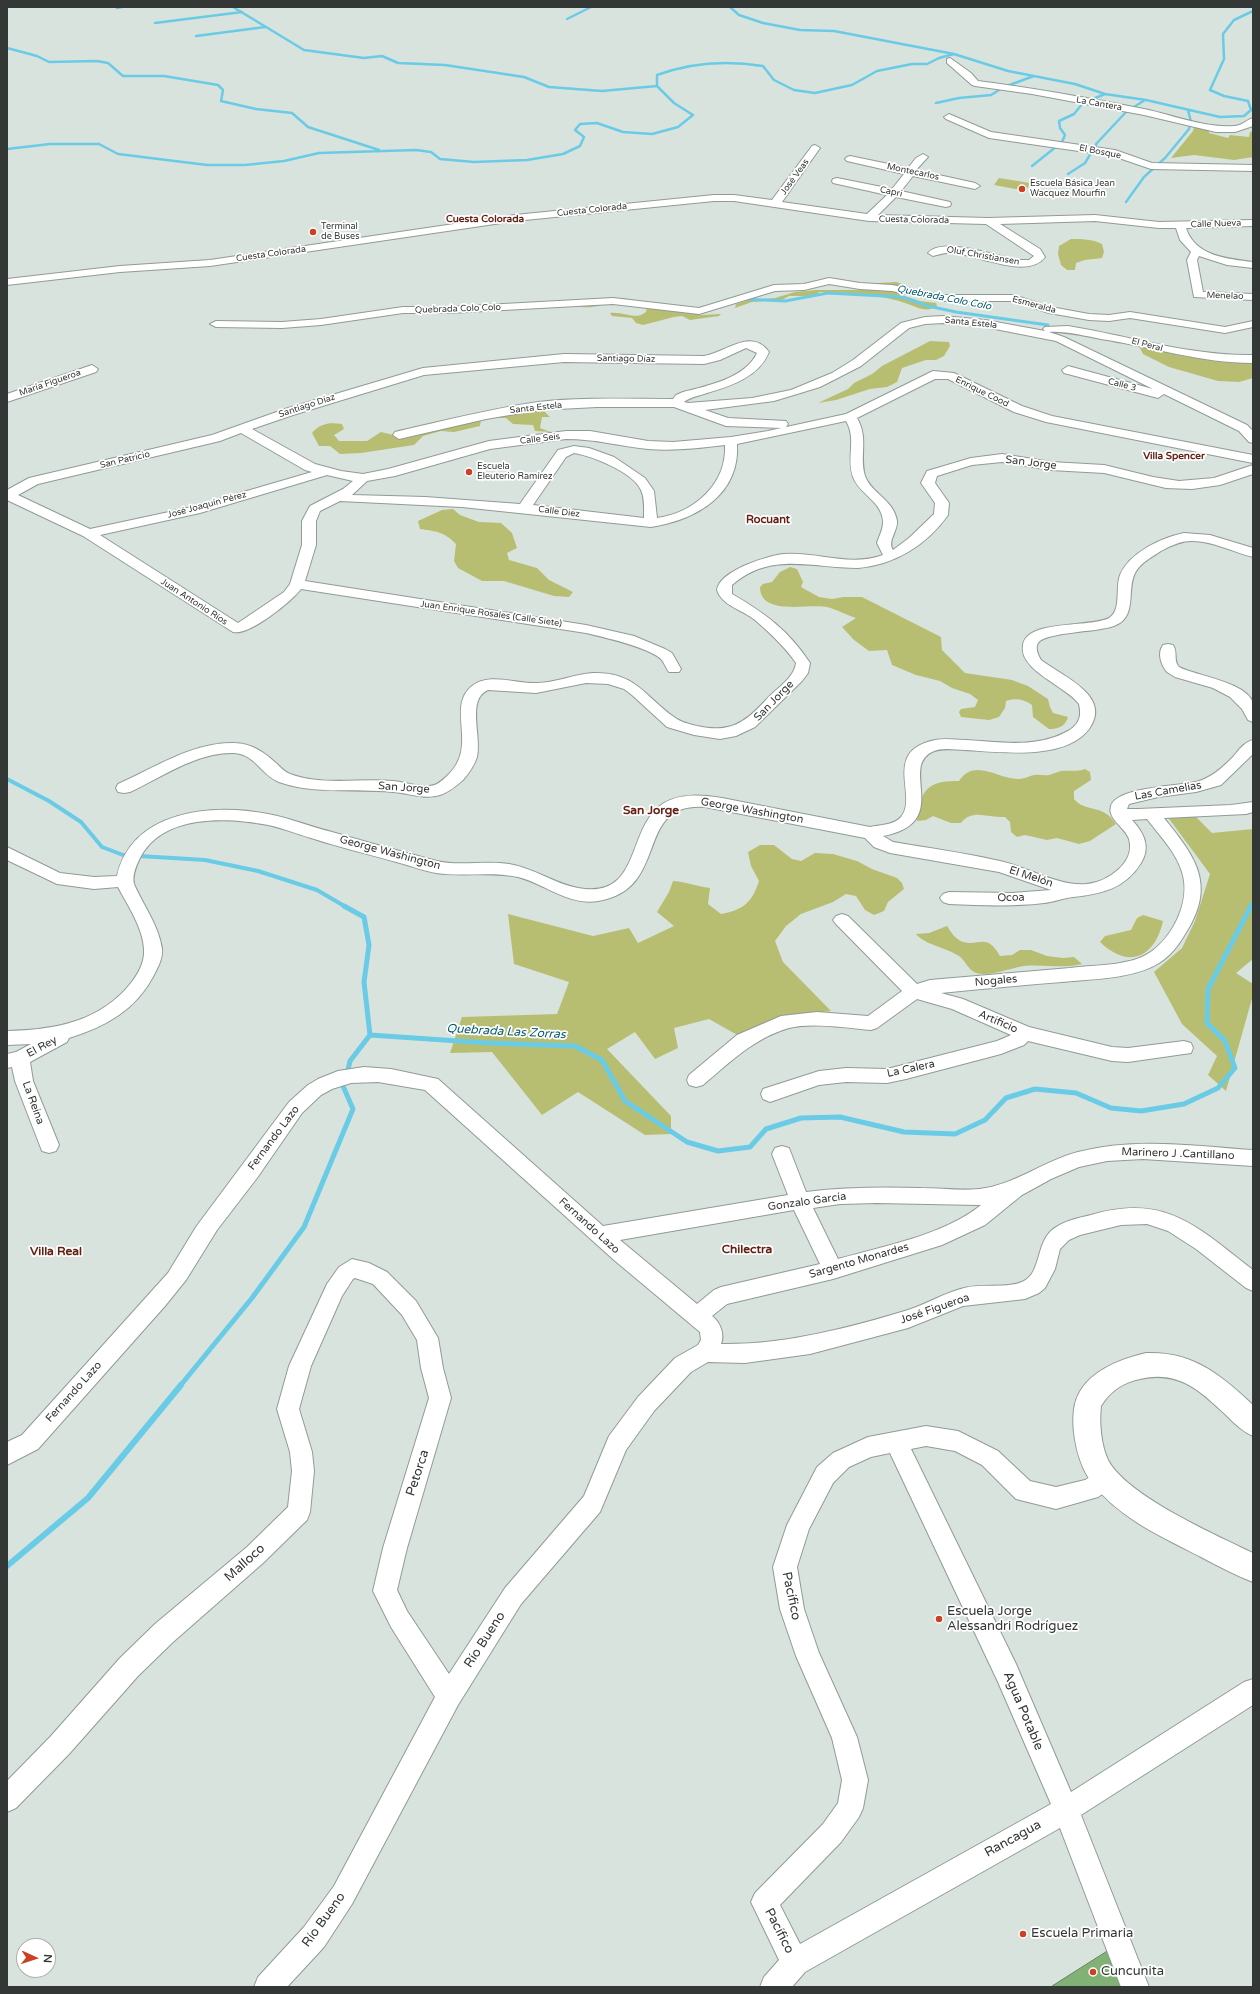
<!DOCTYPE html>
<meta charset="utf-8">
<style>
body{margin:0}
#map{position:relative;width:1260px;height:1994px;overflow:hidden;background:#d9e3de;font-family:"Varela Round",sans-serif}
canvas{display:block}
.frame{position:absolute;inset:0;border:8px solid #333735;pointer-events:none}
.north{position:absolute;left:16px;top:1938px;width:40px;height:40px;box-sizing:border-box;background:#fff;border:1px solid #adafae;border-radius:50%;rotate:93deg;font-size:11px;font-weight:700;line-height:16px;text-align:center;color:#333735}
.north::after{content:'';display:block;margin:auto;width:14px;height:18px;background:#cc4126;clip-path:polygon(50% 0,100% 100%,50% 72%,0 100%)}
</style>
<div id="map">
<canvas width="1260" height="1994"></canvas>
<div class="frame"></div>
<div class="north">N</div>
</div>
<script>
const context = document.querySelector('canvas').getContext('2d');
context.lineJoin = 'round';
function paint(path, color) { context.fillStyle = color; context.fill(path, 'evenodd'); }
function stroke(path, color, width, dash) { context.strokeStyle = color; context.lineWidth = width; context.lineCap = dash ? 'butt' : 'round'; context.setLineDash(dash || []); context.stroke(path); }
function label(font, color, halo, rows, align = 'center') {
  context.font = font + ' "Varela Round",sans-serif'; context.lineWidth = 3.5; context.setLineDash([]); context.textBaseline = 'middle'; context.strokeStyle = halo; context.fillStyle = color; for (const [text, x, y, turn = 0] of rows) {
    context.save(); context.translate(x, y); context.rotate((+turn || 0) * Math.PI / 180); context.textAlign = isNaN(turn) ? turn : align; if (halo) context.strokeText(text, 0, 0); context.fillText(text, 0, 0); context.restore();
  }
}
const green = new Path2D(`
 M1194,127L1209,130V133L1228,138L1230,135L1249,137L1250,132L1253,131V157L1234,160L1194,155L1171,158L1193,131Z
 M999,178L1030,183L1026,191L994,185Z
 M1071,239C1082,239 1092,239 1102,244L1104,252L1102,258L1085,260L1076,263L1075,270H1067L1061,265L1058,254L1059,246Z
 M896,282L906,285L899,294L920,301L936,303L937,306C927,313 919,308 908,304C880,294 849,292 819,292L817,296H789L782,300L752,302L735,308L736,304L749,300L775,298L795,292L816,290H866L878,283Z
 M623,298L682,308L700,315L721,314L719,316L690,320L682,316L674,317L643,325L636,323L632,318L612,316L610,313C624,311 635,321 646,312L647,307C635,306 622,302 610,304C596,305 587,311 574,304Z
 M930,341L949,342L950,346L944,356L936,360H926L902,368L897,382L887,387L870,389L836,400L818,403L848,389L854,383L872,374L882,366Z
 M1138,344L1253,362V378L1239,382L1218,381L1169,367L1143,354Z
 M579,405L571,409L547,407L545,412L550,417H542L540,428L551,432L535,431L533,425L513,424L506,418H488L481,420L480,426L454,432L441,431L423,436L414,445L361,453L340,454L330,446H319L312,433C320,423 330,422 342,424L344,429L334,435L339,441H367L381,432L398,436L486,412Z
 M453,509L460,515L479,522L501,523L512,533L517,548L507,553L509,560L537,568L549,580L573,592L569,597L554,596L504,581H482L458,568L454,561L456,544C445,532 435,531 420,529L418,521L442,510Z
 M790,567L797,569L803,582L801,587L819,597L832,599L843,597H862L941,637L942,650L965,673L1012,680L1028,686L1048,699L1050,707L1053,713L1068,717C1065,727 1058,729 1049,729L1033,717L1032,705C1024,699 1015,698 1006,701L1005,708L999,717L989,720L961,717L959,712L961,709L975,707L978,700L970,694L952,688L940,681L916,675L892,665L887,650L869,651L854,640L842,627L856,618C846,615 836,609 827,607C810,603 760,617 760,587L763,584L772,582L780,572Z
 M1085,769L1090,772L1091,780L1074,791V799C1085,813 1103,803 1116,824L1090,841L1079,844L1057,838L1047,840L1025,835L1017,837L1011,832L1010,822L1005,817C988,818 972,808 961,823H951L933,816L926,820L917,821C920,791 927,780 959,781C975,757 999,780 1019,779C1024,779 1029,776 1034,775C1039,774 1044,776 1049,775C1053,774 1057,772 1061,771C1069,770 1077,772 1085,769Z
 M1193,814L1212,833L1253,829V959L1236,973L1253,984V995L1226,1091L1208,1075L1217,1056L1182,1024L1154,972L1182,948L1195,921L1210,874L1167,816Z
 M760,845H774L792,859L801,861L815,853L833,854L857,861L872,869L897,878L902,883L904,889L888,902L884,911L874,915L865,910L856,896L846,894L833,902L801,914L786,926L775,941L783,962L831,1011L788,1016L739,1036L709,1019L674,1028L678,1048L655,1059L635,1032L607,1049L671,1116V1134L645,1135L578,1092L542,1115L492,1052L450,1053L462,1017L557,1014L569,982L514,964L508,914L593,936L629,928L638,943L674,926L657,912L669,892L673,881C687,882 696,886 710,888L708,904L721,914C744,910 752,902 759,881L751,866L748,852Z
 M1143,915L1163,921C1155,957 1129,970 1100,942L1105,936L1131,930L1137,918Z
 M947,926C951,932 955,939 963,942C980,947 986,932 1000,956L1012,955L1020,950H1031L1047,956L1063,958L1074,957L1082,964C1064,969 1043,964 1024,966C1010,968 990,977 976,973C968,970 965,960 959,956C945,947 925,945 916,934L929,933Z`);
const streamFar4 = new Path2D(`
 M233,7L304,50L364,58L382,56L398,63L445,65L524,77L549,87L602,91L657,86
 M730,7L739,15L763,23L800,30L834,31L954,54L1008,71L1075,84L1105,94L1146,100L1220,117L1244,116L1251,110L1248,101L1224,96L1210,90L1224,59L1223,34L1234,20L1253,11
 M117,8L122,7
 M567,19L591,7
 M155,23L242,12
 M196,36L265,27
 M7,48L37,56L49,62L97,61L108,63L123,76H164L218,85L223,90L221,101L256,109L292,113L308,127L379,150
 M936,103L959,98L991,95L1004,87L1034,76
 M7,149L50,144H99L118,154L207,165H245L284,161L319,153L416,150L431,152L440,159L474,162L527,160L563,154L580,146L584,137L575,130L580,124L597,123L623,132L652,134L678,127L693,115L674,103L657,86V75C692,62 726,60 763,66L774,80L794,90L815,93L852,85L877,71L912,64H927L939,58L954,54
 M1032,166L1062,142L1065,135L1060,128L1059,121L1074,114L1083,103L1105,94
 M1068,174L1085,163L1097,143L1126,112L1145,100
 M1126,202L1144,177L1165,158L1189,129L1191,122L1188,110`);
const streamFar3 = new Path2D(`
 M743,299L785,301L828,293L902,297L928,306L956,312L1048,325`);
const streamFar2 = new Path2D(`
 M7,779L49,801L81,822L102,847L123,855L205,860L258,871L317,890L346,907
 M1251,907L1253,902`);
const streamFar1 = new Path2D(`
 M344,906L364,917L369,945L364,982L370,1035L350,1061L347,1074
 M370,1035L488,1043L575,1046L602,1060L625,1101L687,1142L718,1151L750,1147L766,1129L801,1118L840,1117L904,1132L955,1134L985,1120L1006,1098L1035,1089L1076,1093L1111,1108L1141,1111L1184,1104L1218,1088L1235,1068L1225,1041L1207,1023L1208,989L1251,906
 M180,1386L252,1298L304,1227L353,1109L343,1086L345,1081`);
const stream = new Path2D(`
 M7,1566L88,1498L181,1385`);
const building = new Path2D(`
 M1108,1951L1124,1987H1051Z`);
const minor = new Path2D(`
 M950,58L971,73L978,81C1033,88 1089,98 1144,109C1173,115 1204,128 1234,126C1242,126 1246,120 1253,118V126L1235,132H1216L1144,115L1032,94L975,86L972,85L947,63V59Z
 M949,114L991,132L1115,150L1152,163L1253,165V171L1151,169L1113,156L989,138L946,119L944,117Z
 M815,145L820,148L782,202L867,214L887,195L833,183L832,181L833,179L837,178L892,189L904,174L847,161L845,159L847,157L850,156L908,168L916,158L923,154L928,157L916,170L975,183L980,186L975,189L913,176L901,191L950,202L951,204L950,206L946,207L896,197L878,215L988,218L1095,215L1159,222L1253,220V226L1186,228C1195,256 1227,259 1253,262V268L1227,265L1199,256L1197,260L1203,292L1253,294V300L1194,297L1187,260L1191,252L1180,240L1176,228H1159L1095,221L1000,224L1040,249L1045,257C1028,280 978,255 954,253C946,252 941,254 933,256L928,253C941,236 999,257 1019,260H1029L1034,256L986,224L869,221L734,201H714L515,221L210,266L120,272L7,285V279L120,266L210,260L515,215L714,195H734L772,200L812,146Z
 M829,278L860,283L892,285L944,295H1013L1051,307L1089,314L1109,315L1130,312L1225,327L1253,321V327L1225,333L1130,318L1109,321L1089,320L1049,313L1012,301H944L892,291L860,289L829,284L804,290L775,291L699,314L613,304L449,313H403L321,325L282,328L216,327L210,324L216,321L282,322L321,319L403,307H449L613,298L699,308L774,285L804,284Z
 M943,316L985,320L1045,331L1043,329L1045,327L1068,326C1130,336 1190,356 1253,355V363C1201,363 1152,347 1101,339C1084,336 1067,331 1049,332L1064,337L1247,425L1253,431V443L1249,442L1239,431L1164,394L1158,398L1064,373L1062,370L1068,366L1153,389L1056,341L985,327L943,323L925,324L909,328L861,366L820,387L774,401L705,410L728,418L786,421L788,424L786,427L782,428L726,426L674,407H597L539,410L486,419L399,439L393,435L395,432C442,421 490,409 538,402C582,397 628,399 673,399L676,395L683,392C707,386 746,378 757,353L746,348L720,360L704,364L564,362L424,375L293,415L252,429L315,464L341,471L363,474L388,469L489,441L566,431H590L648,441L673,442L731,437L768,431L846,414L933,371L954,373L1022,406L1052,416L1253,455V463L1046,422L1014,412L948,379H935L857,418C869,439 859,455 865,476C871,493 894,500 897,521C898,531 887,541 893,550L909,538L934,514L935,503L921,483L927,471L971,458L1002,454L1051,462L1104,465L1153,477L1179,481L1214,478L1253,465V474L1220,485L1192,489L1166,488L1104,473L1051,470L1002,462L972,465L937,476L935,483L949,503L948,515C927,545 894,565 858,568C812,568 771,551 732,585V594C765,613 789,631 810,663L808,673L802,681L755,727L736,736L720,739L694,735L667,727L632,695L624,689L608,684L586,683L536,693L488,690C466,699 482,737 477,757C474,766 469,773 463,780C456,786 449,792 440,795C424,800 409,793 393,792C354,788 316,795 279,782C261,775 255,754 234,753C197,752 162,777 130,792L124,793L118,792L116,788L118,784C154,768 193,742 234,743C252,743 265,753 277,764C281,768 285,772 290,774C323,786 359,778 393,781C405,782 417,787 429,786C436,786 442,781 447,776C480,746 445,708 472,686C489,672 517,684 537,683C556,683 574,674 593,673C636,672 644,696 674,717C680,722 689,724 697,726C729,733 744,724 765,701C775,689 794,679 796,663C785,647 770,633 755,620C743,610 722,606 717,590C719,571 768,555 785,554C818,552 850,567 883,555L877,543C879,536 883,530 883,522C883,502 859,494 853,477C846,458 857,439 846,421L737,444C740,495 696,520 651,527L462,507L340,501L320,511L316,521V545L305,581L586,625L634,636L665,649L672,653L681,669L679,672H669C666,668 664,662 661,659C648,647 603,637 586,633L301,589C291,602 249,636 233,632L83,536L7,500V490L29,478L212,435L285,409L423,368L564,354L704,356C725,353 751,327 769,352C759,377 731,386 707,393C699,396 690,397 684,402L688,403L752,398L791,390L832,373L853,360L901,323L925,317ZM241,433L305,470L312,472L192,507L90,529L18,495L38,484L220,441ZM566,439C596,439 619,446 648,449C674,451 699,448 725,445C727,484 694,513 657,518L654,491L645,478L614,457L589,448L574,446L558,450L520,504L425,497L352,495L367,481L395,476L490,449ZM574,453C592,456 633,472 641,490C645,499 644,509 644,518L533,505L566,457ZM327,475L353,481L343,489L310,506L302,521V545L290,584L284,592L238,623L100,535L200,513Z
 M92,365L98,369L96,372L7,402V394Z
 M1184,533L1210,535L1253,548V557C1233,552 1213,541 1192,541C1180,541 1170,546 1161,551C1152,557 1140,563 1135,573C1126,591 1138,617 1114,626C1099,632 1045,632 1038,643C1035,648 1038,655 1041,660C1062,676 1113,696 1089,729C1065,761 1000,752 965,750C955,750 942,747 932,752C899,768 953,823 883,836L893,842C929,848 965,853 1000,861C1027,867 1060,887 1087,884C1107,882 1136,863 1129,839C1125,827 1107,819 1111,806C1117,787 1178,786 1196,782C1211,778 1222,768 1233,757C1239,750 1244,742 1253,740V754L1221,785L1196,792L1158,797L1129,804L1127,809H1138L1231,805L1253,802V812L1246,814L1164,818C1191,852 1215,880 1191,924C1183,938 1174,954 1159,963C1134,979 1091,979 1062,982C1021,985 981,989 941,993L963,999L1029,1027L1112,1047L1128,1048L1184,1041L1191,1043L1193,1048L1191,1053L1128,1062L1112,1061L1028,1041L1024,1045L1001,1054L906,1079L887,1083L846,1082L819,1085L770,1102L763,1099L761,1094L763,1089L819,1071L846,1068L887,1069L997,1041L1011,1035L952,1009L917,999L877,1028L871,1030C848,1028 810,1022 789,1028C754,1038 729,1063 703,1085L696,1087L689,1085L687,1080L689,1075L737,1035L781,1016L817,1012L868,1016L902,991L836,924L833,920L836,916L842,914L848,916L917,984L930,980C977,976 1023,972 1070,968C1092,965 1121,966 1142,957C1170,944 1192,903 1182,872C1176,852 1160,836 1147,819L1132,820C1144,833 1151,847 1141,863C1125,889 1101,894 1073,897C1063,898 1054,902 1044,903C1012,907 980,905 949,904L943,902L940,898L943,894L949,892L1012,893L1051,890L999,872L890,853L874,847L865,838L705,807C632,802 672,889 598,901C569,906 545,884 518,877C491,871 463,877 436,873C423,871 409,865 396,862C368,854 339,847 311,838C297,834 283,828 268,825C227,817 162,814 140,858C136,866 132,875 134,884C143,905 159,926 162,949C163,958 158,967 154,975C136,1010 105,1027 69,1038L67,1042L30,1062L33,1081L59,1145L56,1151L49,1153L42,1151L15,1081L12,1067L7,1068V1054L16,1052L31,1044L7,1045V1031C54,1030 100,1022 131,983C138,974 145,962 144,949C143,928 128,906 118,887L94,889L57,884L7,860V847L60,873L94,877L117,876C132,810 213,803 268,814C290,818 311,827 332,832C366,842 399,851 433,860C457,867 485,860 509,864C534,868 555,884 578,888C643,900 625,827 664,803C681,793 703,795 722,798L870,827C880,825 894,825 901,817C919,797 881,751 935,740C945,738 956,740 966,740C998,742 1035,748 1064,733C1071,730 1077,725 1079,719C1081,714 1080,709 1079,704C1066,686 1018,670 1023,645C1027,619 1090,628 1109,618C1122,610 1115,588 1120,575C1130,552 1161,538 1184,533Z
 M1168,644L1173,645C1178,652 1173,661 1179,667C1196,676 1247,682 1253,703C1255,708 1253,716 1253,722L1248,720L1242,709L1230,697L1213,688L1175,677L1167,672C1161,665 1157,653 1163,645Z
 M364,1067L391,1069L438,1079L603,1226L788,1195L772,1154L775,1148L782,1146L789,1148L806,1192C845,1187 883,1187 921,1188C940,1188 961,1191 979,1189C1015,1185 1043,1161 1078,1152C1135,1137 1195,1146 1253,1150V1166L1143,1159L1107,1161L1079,1167L1051,1179L1022,1195L985,1225L942,1245L833,1279L727,1304L712,1316C720,1322 725,1334 721,1344C783,1345 849,1328 908,1310C927,1304 944,1293 964,1288C981,1283 1009,1289 1024,1281C1041,1272 1036,1244 1052,1230C1063,1221 1078,1218 1091,1215C1166,1193 1197,1227 1253,1270V1291L1246,1288L1196,1249L1168,1231L1147,1224L1121,1225L1080,1235L1069,1240L1060,1249L1055,1269L1045,1288L1039,1293L1025,1299L963,1306L908,1328L810,1354L745,1363L708,1362L691,1372L654,1411L626,1450L600,1512L521,1604L458,1705L352,1904L324,1947L287,1987H254L258,1977L304,1927L334,1886L435,1697L391,1627L373,1591L383,1548L429,1398L421,1368L417,1340L402,1315L373,1284L355,1278L353,1279L342,1296L311,1366L299,1409L312,1452L314,1471L310,1512L307,1520L263,1563L173,1642L138,1676L69,1754L16,1808L7,1812V1781L51,1736L120,1658L155,1624L247,1547L288,1507L292,1471L290,1452L277,1409L289,1366L327,1284L339,1267L352,1259L369,1263L387,1272L416,1301L438,1338L443,1368L451,1398L407,1548L397,1590L407,1611L449,1674L505,1588L584,1496L609,1436L638,1397L675,1358L698,1345L701,1340L700,1332L614,1260L425,1090L378,1082L351,1083L332,1089L321,1095L302,1113L257,1178L217,1230L186,1280L165,1306L38,1449L7,1465V1442L22,1435L168,1273L196,1227L289,1102L308,1085L318,1079L338,1071ZM877,1203L979,1205H981C944,1235 884,1246 838,1259L813,1208L840,1204ZM794,1210L820,1264L721,1287L714,1290L697,1304L620,1240Z
 M926,1426L958,1431L998,1451L1030,1481L1056,1487L1085,1480L1105,1468L1113,1471L1116,1479L1113,1487L1098,1497L1056,1509L1016,1499L982,1465L955,1451L926,1446L911,1449L1016,1664L1071,1792L1244,1682L1253,1679V1705L1081,1815L1149,1987H1121L1060,1828L805,1972L792,1987H760L764,1977L779,1960L751,1902L755,1893L823,1824L838,1803L842,1780L832,1738L796,1656L780,1609L773,1567L787,1525L817,1467L833,1453L868,1437ZM890,1453L998,1682L1051,1804L800,1944L780,1905L841,1842L859,1817L863,1808L868,1780L857,1737L819,1653L804,1609L797,1567L809,1529L833,1483L849,1467L871,1457Z`);
const major = new Path2D(`
 M1146,1353C1193,1351 1221,1375 1253,1405V1436C1242,1431 1235,1424 1226,1415C1200,1391 1179,1370 1140,1379C1124,1382 1110,1391 1101,1406C1099,1422 1101,1445 1108,1460C1127,1496 1216,1535 1253,1553V1582C1235,1575 1218,1566 1201,1557C1164,1538 1119,1518 1093,1484C1078,1466 1071,1432 1074,1409C1079,1374 1117,1360 1146,1353Z`);
const markers = [
 [1022,189,4,"#cc4126"],
 [313,232,4,"#cc4126"],
 [469,472,4,"#cc4126"],
 [939,1619,4,"#cc4126"],
 [1023,1934,4,"#cc4126"],
 [1093,1972,4,"#cc4126"]
];
const farStreetnames = [
 ["La Cantera",1099,104,10],
 ["El Bosque",1100,152,11],
 ["Montecarlos",913,172,12],
 ["José Veas",795,177,-54],
 ["Capri",891,192,12],
 ["Cuesta Colorada",592,210,-6],
 ["Cuesta Colorada",914,220,1],
 ["Calle Nueva",1216,224,-2],
 ["Cuesta Colorada",271,254,-8],
 ["Oluf Christiansen",983,256,10],
 ["Menelao",1225,296,2],
 ["Esmeralda",1034,305,15],
 ["Quebrada Colo Colo",458,309,-2],
 ["Santa Estela",971,323,6],
 ["El Peral",1147,345,15],
 ["Santiago Díaz",626,359,1],
 ["María Figueroa",50,383,-19],
 ["Calle 3",1122,385,14],
 ["Enrique Cood",982,392,26],
 ["Santiago Díaz",307,406,-18],
 ["Santa Estela",536,408,-6],
 ["Calle Seis",540,439,-7],
 ["San Patricio",125,460,-13],
 ["José Joaquín Pérez",207,505,-15],
 ["Calle Diez",559,512,7],
 ["Juan Antonio Ríos",194,602,33],
 ["Juan Enrique Rosales (Calle Siete)",491,614,8]
];
const farPoinames = [
 ["Escuela Básica Jean",1030,184],
 ["Wacquez Mourfin",1030,194],
 ["Terminal",321,227],
 ["de Buses",321,237],
 ["Escuela",477,467],
 ["Eleuterio Ramírez",477,477]
];
const farNeighbourhoodnames = [
 ["Cuesta Colorada",485,219],
 ["Villa Spencer",1174,456]
];
const farWaternames = [
 ["Quebrada Colo Colo",944,298,11]
];
const streetNames = [
 ["San Jorge",1031,463,7],
 ["San Jorge",774,701,-46],
 ["San Jorge",404,788,4],
 ["Las Camelias",1168,791,-10],
 ["George Washington",752,811,10],
 ["George Washington",390,853,15],
 ["El Melón",1031,877,18],
 ["Ocoa",1011,898,-2],
 ["Nogales",996,981,-5],
 ["Artificio",998,1022,23],
 ["El Rey",42,1047,-28],
 ["La Calera",911,1069,-12],
 ["La Reina",33,1103,70],
 ["Fernando Lazo",274,1138,-53],
 ["Marinero J .Cantillano",1178,1154,2],
 ["Gonzalo García",807,1202,-8],
 ["Fernando Lazo",589,1226,42],
 ["Sargento Monardes",859,1261,-16],
 ["José Figueroa",935,1309,-19],
 ["Fernando Lazo",74,1392,-48]
];
const farQuarternames = [
 ["Rocuant",768,520]
];
const neighbourhoodNames = [
 ["San Jorge",651,811],
 ["Chilectra",747,1250],
 ["Villa Real",56,1252]
];
const waterNames = [
 ["Quebrada Las Zorras",506,1032,3]
];
const nearStreetnames = [
 ["Petorca",418,1473,-72],
 ["Malloco",245,1563,-42],
 ["Pacífico",791,1596,78],
 ["Río Bueno",485,1640,-57],
 ["Agua Potable",1023,1711,67],
 ["Rancagua",1013,1839,-29],
 ["Río Bueno",324,1920,-54],
 ["Pacífico",779,1931,63]
];
const nearPoinames = [
 ["Escuela Jorge",947,1612],
 ["Alessandri Rodríguez",947,1627],
 ["Escuela Primaria",1031,1934],
 ["Cuncunita",1101,1972]
];
paint(green, '#b7be72');
stroke(streamFar4, '#6acbe6', 2.5);
stroke(streamFar3, '#6acbe6', 3);
stroke(streamFar2, '#6acbe6', 4);
stroke(streamFar1, '#6acbe6', 5);
stroke(stream, '#6acbe6', 6);
paint(building, '#81b175');
stroke(building, '#5a7c52', 1);
stroke(minor, '#919b96', 2);
stroke(major, '#919b96', 2);
paint(minor, '#fff');
paint(major, '#fff');
for (const [x, y, r, color] of markers) { const dot = new Path2D(); dot.arc(x, y, r, 0, 2 * Math.PI); context.fillStyle = color; context.fill(dot); stroke(dot, '#fff', 1.5); }
label('9px', '#333735', '#fff', farStreetnames);
label('9px', '#333735', '#fff', farPoinames, 'left');
label('bold 10px', '#642013', '#fff', farNeighbourhoodnames);
label('italic 10px', '#055b6e', '#fff', farWaternames);
label('11px', '#333735', '#fff', streetNames);
label('bold 11px', '#642013', '#fff', farQuarternames);
label('bold 12px', '#642013', '#fff', neighbourhoodNames);
label('italic 12px', '#055b6e', '#fff', waterNames);
label('13px', '#333735', '#fff', nearStreetnames);
label('13px', '#333735', '#fff', nearPoinames, 'left');
</script>
